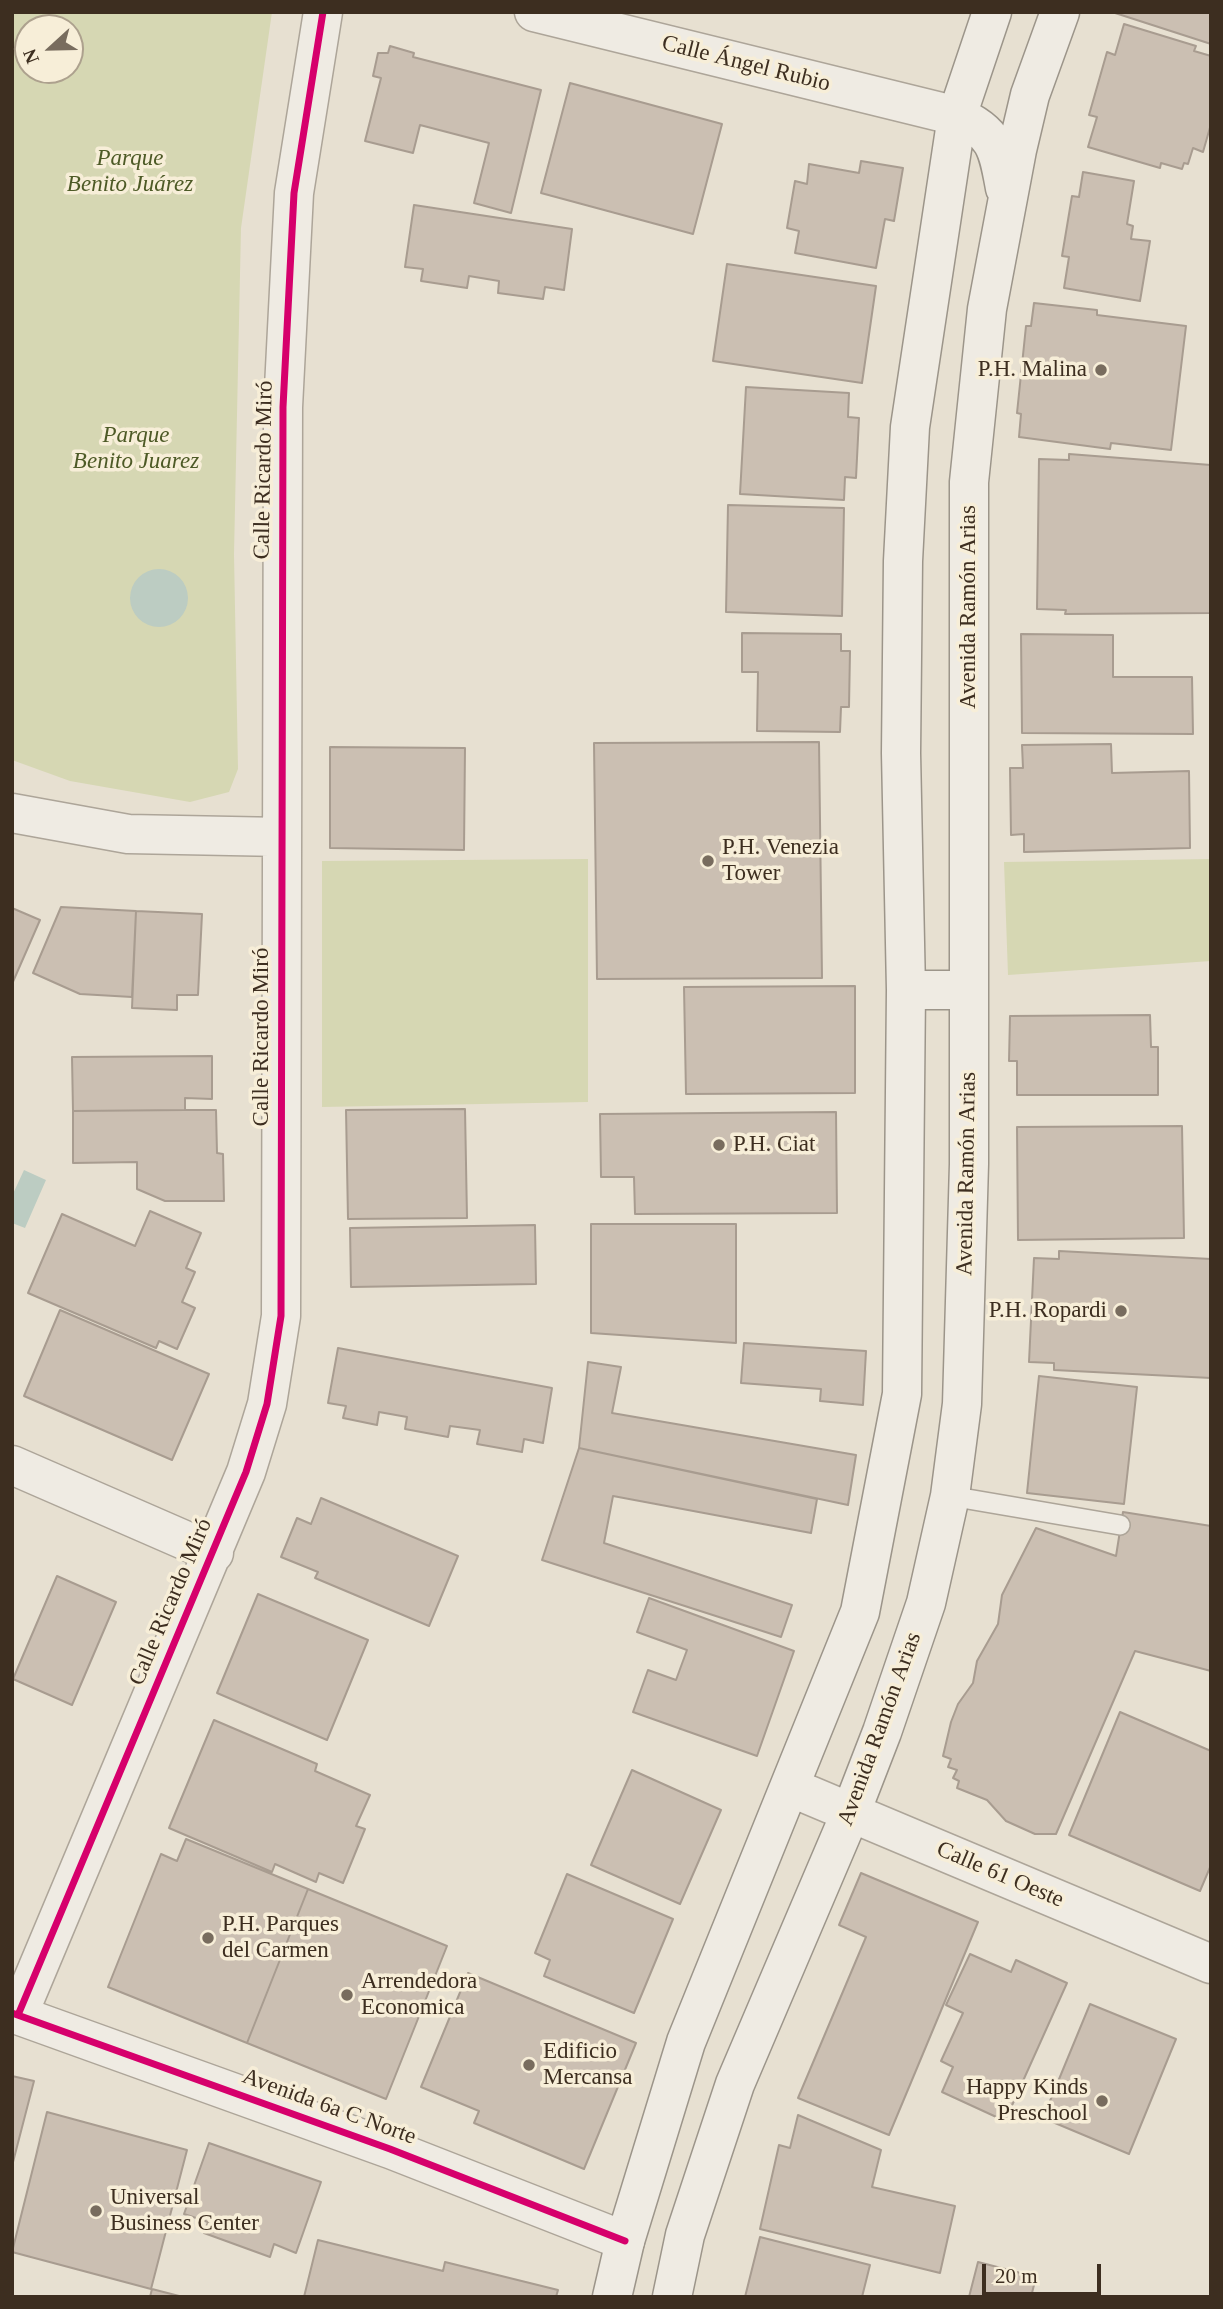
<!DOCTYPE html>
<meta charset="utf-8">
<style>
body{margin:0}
#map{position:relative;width:1223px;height:2309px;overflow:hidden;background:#e7e0d1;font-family:"Times New Roman",serif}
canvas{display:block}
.frame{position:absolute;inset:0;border:14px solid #3d2e20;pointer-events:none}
.north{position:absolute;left:14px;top:14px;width:70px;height:70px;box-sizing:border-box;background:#f7eed8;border:2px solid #ada18e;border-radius:50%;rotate:248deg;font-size:19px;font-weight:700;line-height:28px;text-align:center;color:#3d2e20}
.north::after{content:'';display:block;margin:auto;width:24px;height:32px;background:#786c5e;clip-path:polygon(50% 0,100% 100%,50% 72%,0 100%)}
.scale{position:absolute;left:982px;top:2264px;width:119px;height:32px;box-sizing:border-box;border:4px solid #3d2e20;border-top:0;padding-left:9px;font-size:21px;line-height:24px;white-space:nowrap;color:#3d2e20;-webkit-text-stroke:5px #f7eed8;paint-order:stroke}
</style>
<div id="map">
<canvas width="1223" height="2309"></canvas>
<div class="frame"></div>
<div class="north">N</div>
<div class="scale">20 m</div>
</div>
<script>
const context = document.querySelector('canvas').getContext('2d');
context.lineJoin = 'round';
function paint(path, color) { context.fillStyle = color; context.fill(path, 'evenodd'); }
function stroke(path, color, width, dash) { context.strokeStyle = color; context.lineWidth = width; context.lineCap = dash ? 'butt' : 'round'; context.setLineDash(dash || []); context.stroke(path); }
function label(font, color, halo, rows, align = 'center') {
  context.font = font + ' "Times New Roman",serif'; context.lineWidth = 7; context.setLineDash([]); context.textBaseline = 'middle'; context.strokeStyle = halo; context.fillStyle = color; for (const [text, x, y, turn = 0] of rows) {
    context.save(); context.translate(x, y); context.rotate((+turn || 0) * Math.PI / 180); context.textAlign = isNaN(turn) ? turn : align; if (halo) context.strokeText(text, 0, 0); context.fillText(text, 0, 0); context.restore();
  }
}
const green = new Path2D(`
 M12,12H272L241,228L234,554L238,769L229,792L190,802L70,781L12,760ZM28,28H70V70H28Z
 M588,859V1102L322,1107V861Z
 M1211,859V961L1008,975L1004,862Z`);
const water = new Path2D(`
 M130 598a29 29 0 1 1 58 0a29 29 0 1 1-58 0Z
 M24,1170L46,1180L25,1228L12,1223V1196Z`);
const building = new Path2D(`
 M1112,12H1211V44Z
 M1124,24L1196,46L1194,51L1211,56V124L1203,152L1193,148L1188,164L1184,163L1182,169L1161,163L1160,168L1088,147L1097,117L1089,115L1107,52L1115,55Z
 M390,46L414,53L413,57L541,90L511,213L474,203L489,143L420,125L413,153L365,141L381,78L373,76L378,53H388Z
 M570,83L722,124L693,234L541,193Z
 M861,161L903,168L894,221L885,219L876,268L795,253L799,231L787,228L795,181L807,184L809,164L859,173Z
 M1083,172L1134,181L1127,224L1133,226L1131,239L1150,241L1140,301L1064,288L1069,257L1062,256L1072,196L1079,197Z
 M414,205L572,229L564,290L545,287L543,299L498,293L499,281L469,276L467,288L421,281L423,269L405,267Z
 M727,264L876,286L862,383L713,361Z
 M1034,303L1097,310V315L1186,326L1171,450L1111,443L1110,449L1019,437L1021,414L1017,413L1026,326H1031Z
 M746,387L849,393L848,417L859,418L856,478L845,477L844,500L740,494Z
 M1069,454L1211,465V613L1065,614L1066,610L1037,609L1039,459L1069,460Z
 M728,505L844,508L842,616L726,612Z
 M742,633L841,634V651H850L849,707H841L840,732L757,731L758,672H742Z
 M1021,634L1113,635V677H1192L1193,734L1022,733Z
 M819,742L822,978L597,979L594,743Z
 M1111,744L1112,773L1189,771L1190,848L1024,852V834L1011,835L1010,768H1023L1022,745Z
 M330,747L465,748L464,850L330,848Z
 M61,907L136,911L132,997L80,994L33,973Z
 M12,908L40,920L12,984Z
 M136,911L202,914L198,995H177V1010L132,1008Z
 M855,986V1093L686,1094L684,987Z
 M1150,1015L1151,1047H1158V1095H1017V1061H1009L1010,1016Z
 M212,1056V1099L185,1098V1110L73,1111L72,1057Z
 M465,1109L467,1218L348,1219L346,1110Z
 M185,1110H216L217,1153L223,1154L224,1201H165L137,1189V1162L73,1163V1111Z
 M836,1112L837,1213L635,1214L634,1177H601L600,1114Z
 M1182,1126L1184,1238L1018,1240L1017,1127Z
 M150,1211L201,1233L186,1268L195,1272L182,1302L195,1308L177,1349L159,1341L156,1348L28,1293L62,1214L135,1246Z
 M591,1224H736V1343L591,1333Z
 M535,1225L536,1284L351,1287L350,1228Z
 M1059,1251L1211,1259V1378L1054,1370V1363L1029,1362L1034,1258L1059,1259Z
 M60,1310L209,1374L172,1460L24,1396Z
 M744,1343L866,1351L863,1405L820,1401L821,1389L741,1383Z
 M338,1348L552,1388L543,1443L524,1439L522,1452L477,1444L480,1430L450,1426L448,1437L405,1429L407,1417L379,1412L377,1425L343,1418L346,1406L328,1403Z
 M588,1362L621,1367L612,1413L856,1455L848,1505L579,1448Z
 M1039,1376L1137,1387L1124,1504L1027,1493Z
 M579,1448L817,1499L811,1533L613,1496L604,1543L792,1605L781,1637L542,1560Z
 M321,1498L458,1556L429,1626L315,1578L318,1572L281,1557L297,1518L311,1524Z
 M1123,1512L1211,1526V1671L1135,1651L1056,1834H1035L1006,1821L987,1800L957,1788L959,1781L953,1778L957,1770L948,1767L951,1759L943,1756L951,1722L958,1704L973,1683L977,1661L998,1624L1002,1595L1036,1528L1116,1556Z
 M57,1576L116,1602L72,1705L13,1679Z
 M258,1594L368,1640L327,1740L217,1693Z
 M649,1598L794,1651L757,1756L633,1712L648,1670L676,1680L687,1650L637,1632Z
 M1120,1712L1211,1751V1865L1200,1891L1069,1835Z
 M214,1720L317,1764L315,1771L370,1795L356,1826L365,1829L343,1883L319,1873L316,1882L275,1864L272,1872L169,1828Z
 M632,1770L721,1810L680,1904L591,1865Z
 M186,1839L308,1889L247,2043L108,1987L161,1854L177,1861Z
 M861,1873L978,1922L889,2135L798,2098L866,1937L839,1925Z
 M567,1874L673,1919L634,2013L544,1976L550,1960L535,1953Z
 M308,1889L447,1946L386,2099L247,2043Z
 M970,1954L1011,1972L1016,1960L1067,1983L1005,2121L942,2092L953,2067L941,2061L963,2013L946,2005Z
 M468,1973L636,2043L584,2169L474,2123L479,2111L421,2087Z
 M1090,2004L1176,2039L1129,2154L1043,2118Z
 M12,2076L34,2081L12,2166Z
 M47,2112L187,2150L151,2289L12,2252Z
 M798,2115L881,2150L872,2187L955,2206L940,2273L760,2229L779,2145L790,2148Z
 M209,2143L321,2182L296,2253L274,2244L270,2257L204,2233L208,2222L184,2214Z
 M760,2237L870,2265L862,2297H745Z
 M318,2240L443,2271L445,2262L558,2290L556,2297H304Z
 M978,2262L1036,2277L1031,2297H969Z
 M152,2289L183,2297H150Z`);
const lane = new Path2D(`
 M950,1496L1120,1525`);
const street = new Path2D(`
 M534,12L957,116
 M12,813L128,834L282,837
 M12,1465L214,1553
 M790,1787L1211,1964
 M12,2013L390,2149L625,2241
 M18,2015L246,1472L267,1404L281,1316L283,407L294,193L323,12`);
const secondary = new Path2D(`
 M957,116C996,132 998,150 1005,188
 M906,990H969
 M612,2297L625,2241L686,2042L860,1612L902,1394L906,990L901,753L903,561L910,427L957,116L992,12
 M672,2297L685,2235L735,2084L851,1812L882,1732L926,1603L950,1496L962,1404L969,1164V482L987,309L1017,150L1030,95L1060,12`);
const cycleway = new Path2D(`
 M12,2013L390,2149L625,2241
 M18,2015L246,1472L267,1404L281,1316L283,407L294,193L323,12`);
const markers = [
 [1101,370,7,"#786c5e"],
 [708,861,7,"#786c5e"],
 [719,1145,7,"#786c5e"],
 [1121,1311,7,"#786c5e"],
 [208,1938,7,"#786c5e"],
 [347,1995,7,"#786c5e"],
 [529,2065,7,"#786c5e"],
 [1102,2101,7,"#786c5e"],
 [96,2211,7,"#786c5e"]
];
const streetNames = [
 ["Calle Ángel Rubio",746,64,14],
 ["Calle Ricardo Miró",264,470,-89],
 ["Avenida Ramón Arias",969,607,-90],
 ["Calle Ricardo Miró",262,1037,-90],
 ["Avenida Ramón Arias",967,1174,-89],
 ["Calle Ricardo Miró",171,1602,-67],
 ["Avenida Ramón Arias",880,1729,-70],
 ["Calle 61 Oeste",1000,1875,23],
 ["Avenida 6a C Norte",329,2107,20]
];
const parkNames = [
 ["Parque",130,159],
 ["Benito Juárez",130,185],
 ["Parque",136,436],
 ["Benito Juarez",136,462]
];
const poiNames = [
 ["P.H. Malina",1087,370,"right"],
 ["P.H. Venezia",722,848],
 ["Tower",722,874],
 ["P.H. Ciat",733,1145],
 ["P.H. Ropardi",1107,1311,"right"],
 ["P.H. Parques",222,1925],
 ["del Carmen",222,1951],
 ["Arrendedora",361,1982],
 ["Economica",361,2008],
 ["Edificio",543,2052],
 ["Mercansa",543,2078],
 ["Happy Kinds",1088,2088,"right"],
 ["Preschool",1088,2114,"right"],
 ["Universal",110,2198],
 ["Business Center",110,2224]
];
paint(green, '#d6d7b3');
paint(water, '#bcccc2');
paint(building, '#cbbfb2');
stroke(building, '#a89c90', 2);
stroke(lane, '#ada599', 22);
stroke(street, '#ada599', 41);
stroke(secondary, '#9c958a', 41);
stroke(lane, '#efebe3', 19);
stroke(street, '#efebe3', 38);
stroke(secondary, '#efebe3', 38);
stroke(cycleway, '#d6006c', 7);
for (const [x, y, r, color] of markers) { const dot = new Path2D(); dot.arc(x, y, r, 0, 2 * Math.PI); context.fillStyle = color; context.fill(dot); stroke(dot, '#f7eed8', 2.5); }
label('23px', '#3d2e20', '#f7eed8', streetNames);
label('italic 23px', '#4d5a26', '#f7eed8', parkNames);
label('23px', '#3d2e20', '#f7eed8', poiNames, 'left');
</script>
